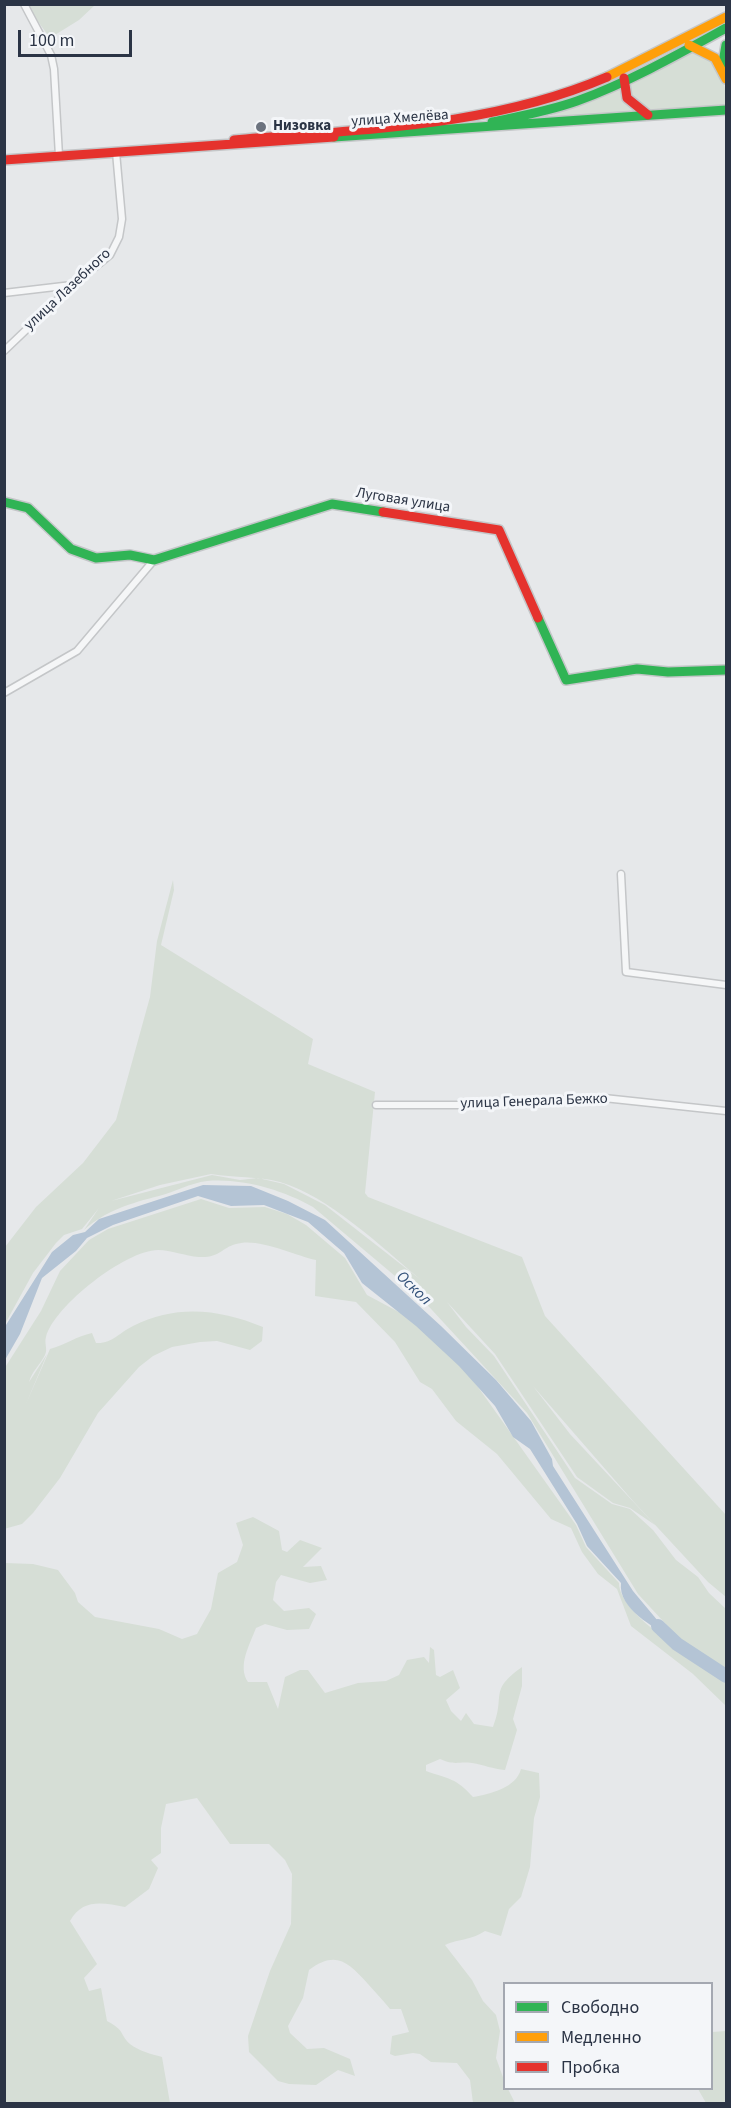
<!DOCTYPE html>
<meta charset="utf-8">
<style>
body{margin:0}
#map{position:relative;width:731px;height:2108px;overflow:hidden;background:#e6e8ea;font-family:"Source Sans 3",sans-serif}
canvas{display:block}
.frame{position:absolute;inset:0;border:6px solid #2b3445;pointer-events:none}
.legend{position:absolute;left:503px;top:1982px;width:210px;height:108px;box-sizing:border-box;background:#f4f6f9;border:2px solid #a4a8b1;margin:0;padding:8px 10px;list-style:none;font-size:18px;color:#2b3445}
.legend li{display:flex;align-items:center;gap:12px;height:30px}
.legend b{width:30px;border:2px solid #a4a8b1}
.scale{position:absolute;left:18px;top:30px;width:114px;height:27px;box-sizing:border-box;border:3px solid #2b3445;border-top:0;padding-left:8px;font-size:18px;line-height:21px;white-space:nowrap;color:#2b3445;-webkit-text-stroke:4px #f4f6f9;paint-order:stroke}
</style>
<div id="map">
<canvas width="731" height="2108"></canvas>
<div class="frame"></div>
<ul class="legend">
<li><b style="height:8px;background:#30b455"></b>Свободно</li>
<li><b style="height:8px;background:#ff9f0a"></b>Медленно</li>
<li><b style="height:8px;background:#e5322d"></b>Пробка</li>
</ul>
<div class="scale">100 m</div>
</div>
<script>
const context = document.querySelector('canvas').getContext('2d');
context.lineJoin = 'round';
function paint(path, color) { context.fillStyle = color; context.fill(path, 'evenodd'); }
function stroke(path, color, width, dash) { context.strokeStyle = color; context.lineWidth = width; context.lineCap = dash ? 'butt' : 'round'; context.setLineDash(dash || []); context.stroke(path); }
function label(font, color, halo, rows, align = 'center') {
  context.font = font + ' "Source Sans 3",sans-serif'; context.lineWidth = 6; context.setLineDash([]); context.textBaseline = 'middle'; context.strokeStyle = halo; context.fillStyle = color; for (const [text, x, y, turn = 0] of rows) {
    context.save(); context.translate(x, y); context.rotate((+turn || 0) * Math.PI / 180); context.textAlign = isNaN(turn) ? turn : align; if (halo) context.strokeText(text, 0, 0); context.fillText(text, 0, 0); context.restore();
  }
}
const green = new Path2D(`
 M26,5H95L79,20L50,38Z
 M694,49C721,63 726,77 726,107L647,110L630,98L627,85Z
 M621,87L629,105L636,111L544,118Z
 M173,880L174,890L161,945L313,1039L308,1064L375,1092L365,1193L368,1197L522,1257L545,1316L726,1515V1597L708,1582L633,1501L533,1386L570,1434L655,1525L630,1508L613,1503L577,1477L495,1354L447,1302L466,1327L494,1356L575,1478L612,1504L630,1509L653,1530L676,1560L698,1577L709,1593L726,1609V1671L686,1646L638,1594L527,1413L420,1297L313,1207C283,1190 242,1178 207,1181C190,1183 175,1192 159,1196C131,1203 105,1211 84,1230L99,1208L82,1229L64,1235L56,1243L33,1273L5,1324V1247L36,1207L83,1163L116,1120L150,997L157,941ZM211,1174C235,1178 257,1176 280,1182C327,1195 383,1248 421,1280L325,1205L284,1184L258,1178L240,1180L212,1175L111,1201L160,1185Z
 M201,1199L229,1208L265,1207L287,1214L306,1225L345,1258L367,1295L410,1318L468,1373L576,1525L586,1547L619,1583C619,1616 699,1661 726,1679V1706L693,1674L631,1626L617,1589L598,1574L582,1552L571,1528L551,1519L497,1454L456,1421L432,1389L420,1382L395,1342L356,1302L315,1296L316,1260C294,1255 257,1237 236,1244C221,1248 220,1258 199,1257C185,1256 171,1250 158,1250C126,1250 54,1306 46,1337C44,1343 48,1349 45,1355C40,1365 32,1371 29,1382L47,1354L26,1404L50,1349C65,1345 77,1336 92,1333L96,1343C112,1344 120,1332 133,1326C176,1304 220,1309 263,1327L262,1341L250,1350L217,1341L200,1342L172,1347L153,1356L139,1367L98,1413L60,1478L33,1513L22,1524L4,1529V1369L41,1311L60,1271L89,1240L108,1229Z
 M253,1517L279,1531L282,1550L287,1552L300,1540L322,1548L303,1567L321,1566L327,1580L310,1583L281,1575L276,1582L273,1600L284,1611L309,1608L316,1614L309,1629L287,1630L265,1624L256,1628C250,1644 237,1666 248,1682H267L278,1709L285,1677L300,1670H308L325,1693L358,1683L386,1681L399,1675L407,1660L424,1657L429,1663L430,1647L434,1650L436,1675L440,1677L453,1670L460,1688L446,1700L451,1711L461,1721L466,1713L474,1724L493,1727C506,1695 488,1691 522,1667V1686L513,1719L517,1730L505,1770C493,1769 484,1765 472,1763C458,1761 456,1766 440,1759L426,1765V1771C449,1779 456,1778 473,1797C490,1794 516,1788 521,1769L539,1773L540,1797L534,1818L530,1867L521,1897L509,1909L501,1936L485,1931C469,1941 461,1938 445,1945L472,1980L483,2001L496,2015L500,2031L496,2058L504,2080V2088L508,2089L515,2103H473L470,2080L457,2063L431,2062L420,2054L413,2053L395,2056L390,2054L392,2036L409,2032L401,2009H390C383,2000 375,1992 368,1984C348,1962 336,1950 309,1970L303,1998L288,2026L290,2033L307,2049L324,2048L350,2059L355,2076L338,2070L316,2085L289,2084L278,2081L249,2052L248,2036L270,1971L291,1924L292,1874L285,1860L269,1844H230L197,1798L166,1804L161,1828V1853L151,1860L158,1868L149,1889L125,1907C103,1903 83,1898 70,1921L97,1964L84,1978L89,1991L101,1988L107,2021C126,2031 119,2034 130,2044C139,2051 151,2054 162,2057L170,2103H5V1563L33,1564L58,1570L75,1593L78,1602L95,1617L159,1629L182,1639L197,1634L211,1609L218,1573L237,1562L243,1545L236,1523Z
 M726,2031V2103H706L698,2089L712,2088V2032Z`);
const water = new Path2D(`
 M203,1185L251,1186L288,1201L325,1220L441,1326L496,1380L531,1421L552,1459L553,1466L633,1591L673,1639C654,1627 618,1609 621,1583L587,1546L577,1524L530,1449L513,1437L495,1406L459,1366L416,1326L362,1283L344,1253L308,1222L264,1205L231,1206L198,1196L113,1225L87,1238L76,1251L42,1278L20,1334L5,1360L6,1325L52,1252L73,1235L85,1232L99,1219Z`);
const river = new Path2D(`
 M658,1626L677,1644L726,1676`);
const street = new Path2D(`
 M24,4L51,55L54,69L59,156
 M4,293L72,285
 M4,351L73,285L110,255L119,237L122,219L116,152
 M4,693L77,651L154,560
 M621,874L626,972L726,985
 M376,1105H467L604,1098L726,1111`);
const fast = new Path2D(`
 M722,68L726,45
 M492,122C521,116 549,111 577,101C629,82 677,55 726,28
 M334,137L726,110
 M4,502L28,508L71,549L96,558L130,555L154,560L332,504L383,512
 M538,618L566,680L637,669L668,672L726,670`);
const slow = new Path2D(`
 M689,45L715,58L726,79
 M607,77L726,17`);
const jam = new Path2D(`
 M624,78L627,98L648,115
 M234,140C361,129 488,128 607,77
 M4,160L334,137
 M383,512L499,530L538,618`);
const markers = [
 [261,127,6,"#6c737f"]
];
const streetNames = [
 ["улица Хмелёва",400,119,-4],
 ["улица Лазебного",68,290,-43],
 ["Луговая улица",403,501,9],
 ["улица Генерала Бежко",534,1102,-2]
];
const poiNames = [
 ["Низовка",273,127]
];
const waterNames = [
 ["Оскол",413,1289,44]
];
paint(green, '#d6ded6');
paint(water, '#b4c4d5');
stroke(river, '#b4c4d5', 14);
stroke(street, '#c4c6c8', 9);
stroke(fast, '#c4c6c8', 12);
stroke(slow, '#c4c6c8', 12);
stroke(jam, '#c4c6c8', 12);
stroke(street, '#f5f6f7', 6);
stroke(fast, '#30b455', 9);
stroke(slow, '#ff9f0a', 9);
stroke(jam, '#e5322d', 9);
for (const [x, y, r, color] of markers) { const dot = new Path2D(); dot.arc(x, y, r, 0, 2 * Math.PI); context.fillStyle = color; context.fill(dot); stroke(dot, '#f4f6f9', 2); }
label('15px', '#2b3445', '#f4f6f9', streetNames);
label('bold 15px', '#2b3445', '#f4f6f9', poiNames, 'left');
label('italic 16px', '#34527a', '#f4f6f9', waterNames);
</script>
